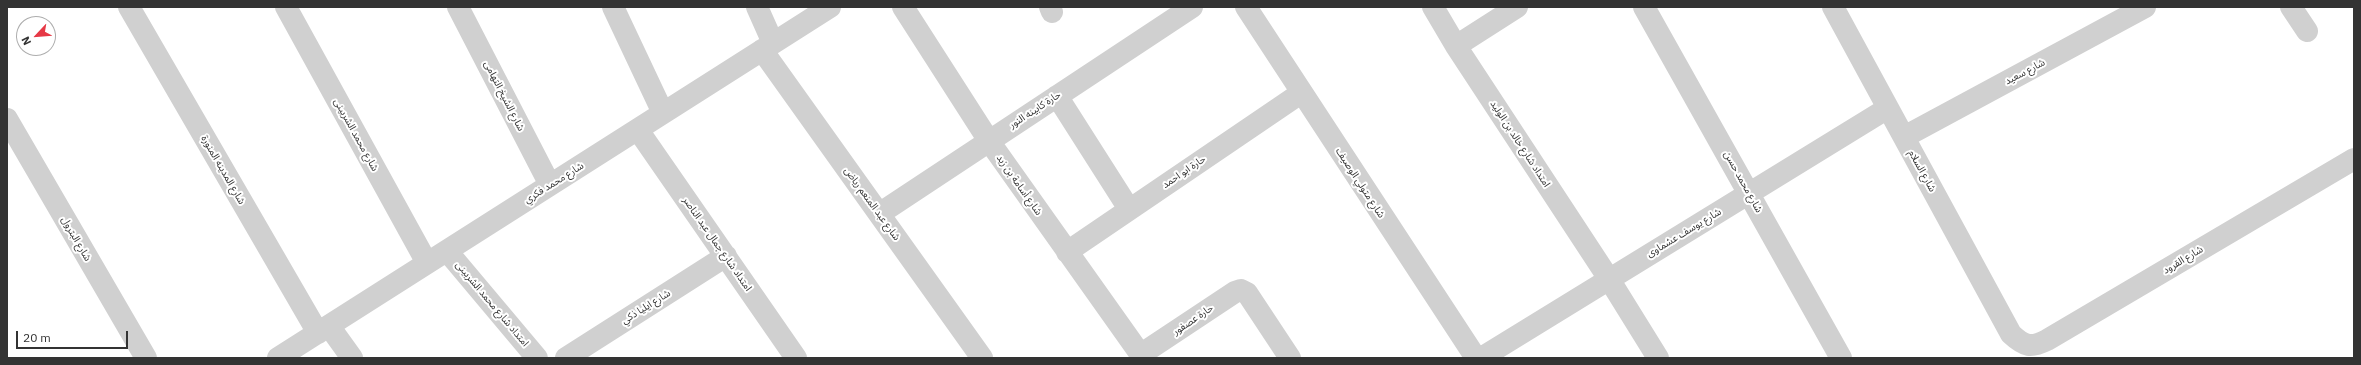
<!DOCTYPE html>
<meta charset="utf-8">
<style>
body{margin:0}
#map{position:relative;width:2361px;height:365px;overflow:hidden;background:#fff;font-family:"IBM Plex Sans",sans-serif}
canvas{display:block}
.frame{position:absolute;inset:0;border:8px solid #333;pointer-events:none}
.north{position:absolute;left:16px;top:16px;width:40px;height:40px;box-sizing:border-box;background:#fff;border:1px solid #adadad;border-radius:50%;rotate:244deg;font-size:11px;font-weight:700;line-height:16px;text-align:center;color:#333}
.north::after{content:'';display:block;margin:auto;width:14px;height:18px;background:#e63946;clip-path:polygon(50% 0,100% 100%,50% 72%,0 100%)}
.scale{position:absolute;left:16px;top:331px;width:112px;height:18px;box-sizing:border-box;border:2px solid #333;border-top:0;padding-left:5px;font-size:12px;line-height:14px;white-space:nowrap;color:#333;-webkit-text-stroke:3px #fff;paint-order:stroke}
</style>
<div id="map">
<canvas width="2361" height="365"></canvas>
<div class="frame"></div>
<div class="north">N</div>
<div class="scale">20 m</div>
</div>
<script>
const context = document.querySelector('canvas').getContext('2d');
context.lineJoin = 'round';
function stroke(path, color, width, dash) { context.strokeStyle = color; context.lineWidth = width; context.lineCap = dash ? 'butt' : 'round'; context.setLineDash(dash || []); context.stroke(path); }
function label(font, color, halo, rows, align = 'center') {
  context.font = font + ' "IBM Plex Sans","Noto Sans Arabic",sans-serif'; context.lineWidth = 4; context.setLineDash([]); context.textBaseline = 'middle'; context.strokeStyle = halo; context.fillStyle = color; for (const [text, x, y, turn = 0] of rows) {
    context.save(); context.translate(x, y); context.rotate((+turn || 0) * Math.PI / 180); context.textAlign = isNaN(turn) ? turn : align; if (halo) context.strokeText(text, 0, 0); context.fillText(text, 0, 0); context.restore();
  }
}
const minor = new Path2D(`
 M129,7L318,333
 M286,7L427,263
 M458,7L550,185
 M613,7L663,113
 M757,7L773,43
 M903,7L989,141L1143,358
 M1050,7L1052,12
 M1246,7L1476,358
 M1433,7L1456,46L1609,279L1658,358
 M1644,7L1841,358
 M1833,7L2011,334C2025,347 2031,348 2047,340L2354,159
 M2291,7L2307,31
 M1456,46L1517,7
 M762,50L982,358
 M1057,96L1129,209
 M7,119L146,358
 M638,130L796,358
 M1904,137L2145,7
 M879,214L1192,7
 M447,251L537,358
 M1067,252L1301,93
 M329,326L352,358
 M1140,355L1235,292L1241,290L1247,293L1290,358
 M278,358L830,7
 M566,358L726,256
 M1481,358L1888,108`);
const streetNames = [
 ["شارع سعيد",2025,72,-28],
 ["شارع الشيخ التهامى",504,96,63],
 ["حارة كابينه النور",1035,110,-33],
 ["شارع محمد الشربينى",356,135,61],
 ["امتداد شارع خالد بن الوليد",1520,144,57],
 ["شارع المدينه المنورة",223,170,60],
 ["شارع السلام",1922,171,61],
 ["حارة ابو احمد",1184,172,-34],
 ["شارع محمد حسن",1743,182,61],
 ["شارع محمد فكري",554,183,-32],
 ["شارع متولي الوصيف",1360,183,57],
 ["شارع أسامة بن زيد",1019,185,55],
 ["شارع عبد المنعم رياض",872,204,54],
 ["شارع يوسف عشماوى",1684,233,-31],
 ["شارع البترول",76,239,60],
 ["امتداد شارع جمال عبد الناصر",717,244,55],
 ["شارع القرود",2183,260,-31],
 ["امتداد شارع محمد الشربينى",492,304,50],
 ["شارع ايليا ذكي",646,307,-32],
 ["حارة عصفور",1193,320,-34]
];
stroke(minor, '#d0d0d0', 22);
label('10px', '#333', '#fff', streetNames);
</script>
